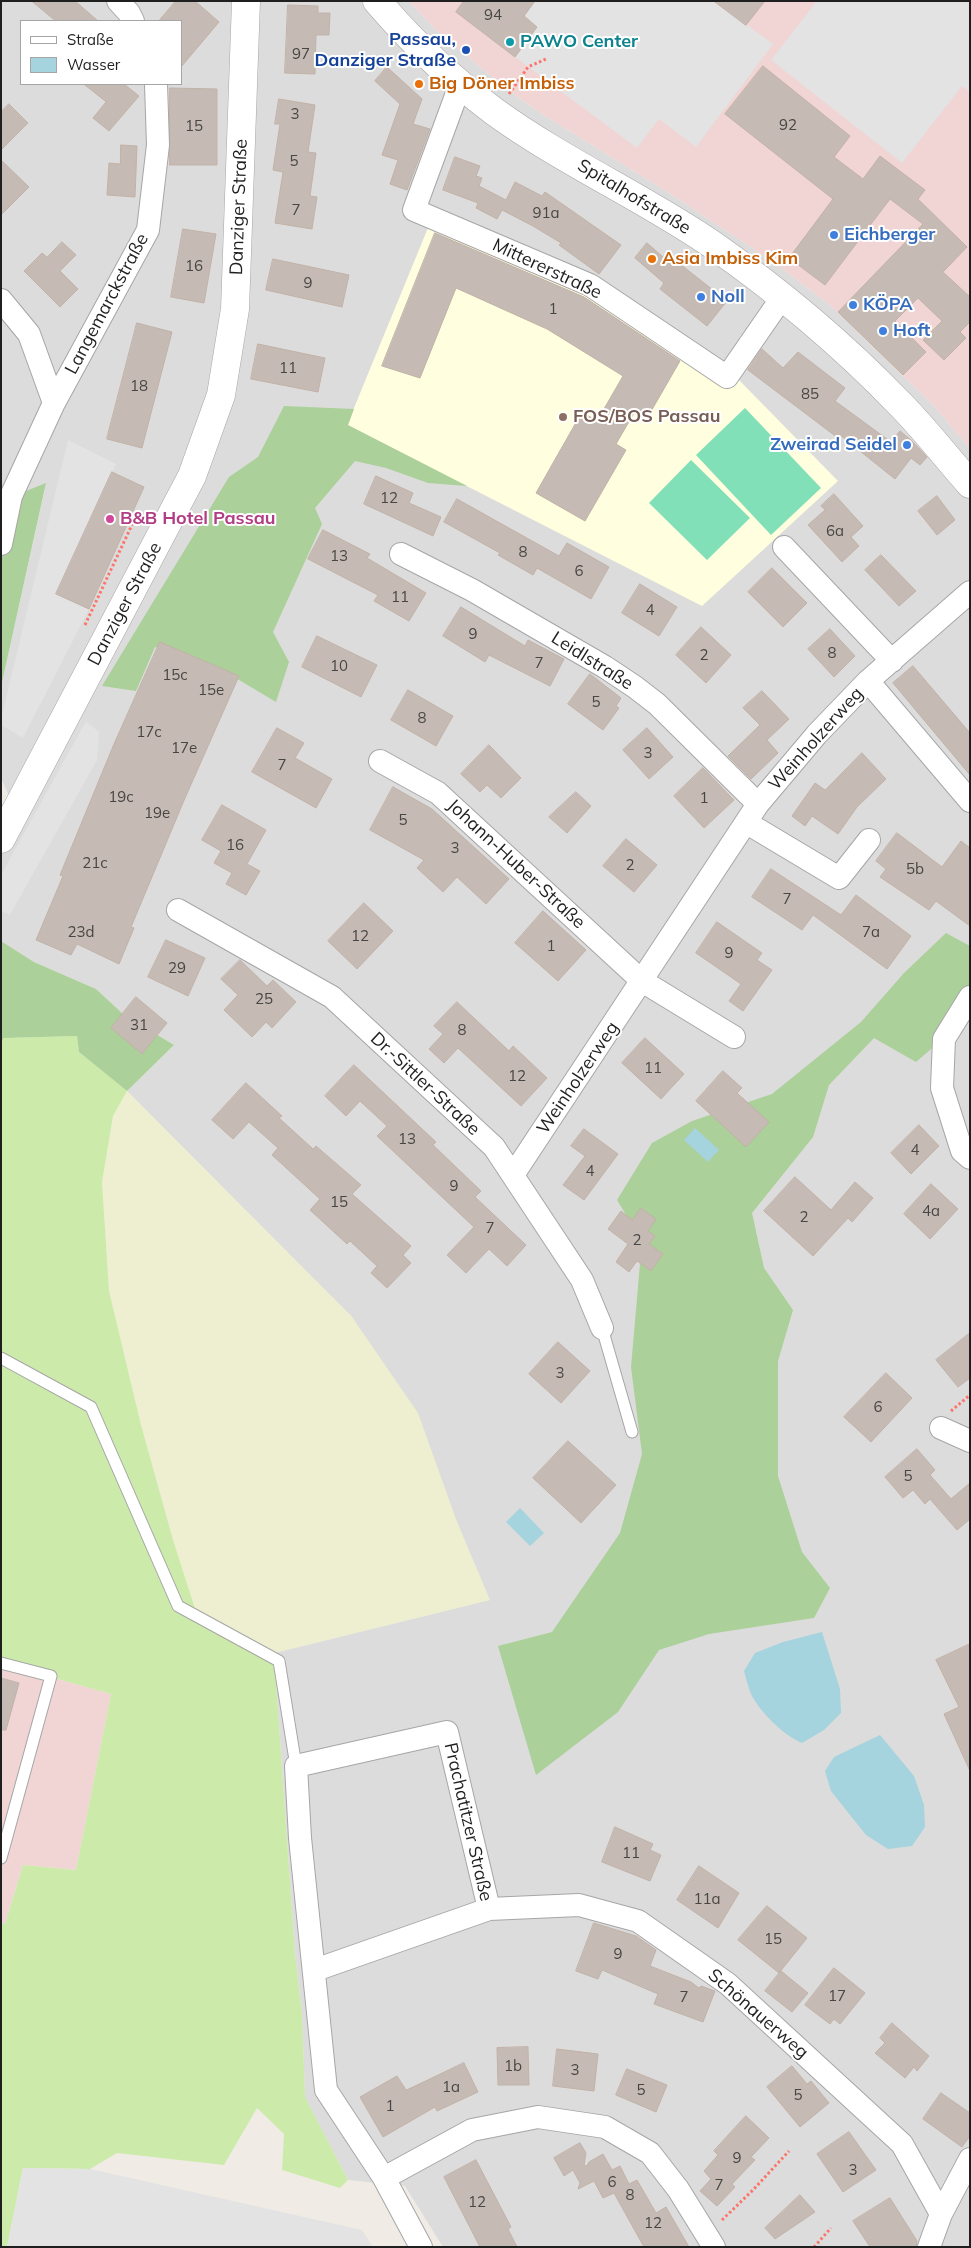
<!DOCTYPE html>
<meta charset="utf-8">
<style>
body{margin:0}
#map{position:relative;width:971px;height:2248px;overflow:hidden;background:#f0ece5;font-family:Mulish,sans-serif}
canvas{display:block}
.frame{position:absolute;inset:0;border:2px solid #1f1f1f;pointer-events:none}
.legend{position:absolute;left:20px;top:20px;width:162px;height:65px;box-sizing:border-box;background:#fff;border:1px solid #a5a5a5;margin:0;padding:6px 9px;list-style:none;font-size:15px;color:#1f1f1f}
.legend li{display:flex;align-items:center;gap:10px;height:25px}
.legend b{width:25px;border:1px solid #a5a5a5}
</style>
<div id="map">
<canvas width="971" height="2248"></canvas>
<div class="frame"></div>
<ul class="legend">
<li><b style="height:6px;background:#fff"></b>Straße</li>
<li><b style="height:14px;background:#a5d3de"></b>Wasser</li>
</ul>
</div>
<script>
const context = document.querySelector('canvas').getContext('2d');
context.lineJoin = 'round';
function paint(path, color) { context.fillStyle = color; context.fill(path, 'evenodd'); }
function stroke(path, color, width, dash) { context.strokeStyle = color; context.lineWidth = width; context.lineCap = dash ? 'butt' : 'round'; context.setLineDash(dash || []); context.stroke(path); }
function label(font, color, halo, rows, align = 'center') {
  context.font = font + ' Mulish,sans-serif'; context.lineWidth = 4; context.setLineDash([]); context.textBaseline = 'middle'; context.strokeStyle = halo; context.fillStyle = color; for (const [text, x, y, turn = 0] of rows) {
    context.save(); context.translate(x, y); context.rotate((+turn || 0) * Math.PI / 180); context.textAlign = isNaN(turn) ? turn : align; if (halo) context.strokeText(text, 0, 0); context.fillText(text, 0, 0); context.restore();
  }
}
const residential = new Path2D(`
 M1,1H409L434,28L501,85L542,114L666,191L772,261L830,305L934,406L970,449V2247H443L405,2186L348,2180L305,2098L302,2014L295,1954L274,1653L489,1600L457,1522L352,1317L127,1091L174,1045L123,1014L96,989L34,962L1,941V839L16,812L1,778V687L46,484L1,544ZM21,21H181V84H21Z`);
const commercial = new Path2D(`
 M409,1H970V449L934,406L830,305L772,261L666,191L542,114L501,85L434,28Z
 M1,1663L111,1694L76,1870L23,1865L5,1924L1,1923Z`);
const education = new Path2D(`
 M430,223L559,276L737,378L838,481L702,606L347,425Z`);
const farmland = new Path2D(`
 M127,1091L352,1317L418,1413L457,1522L490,1600L274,1653L197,1615L173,1540L141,1425L109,1291L102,1182L113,1116Z`);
const grass = new Path2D(`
 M77,1036L79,1052L127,1091L113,1116L102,1182L109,1291L141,1425L173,1540L197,1615L274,1653L295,1954L302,2014L305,2097L348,2180L340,2188L282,2170L284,2134L257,2108L224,2165L117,2153L90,2169L23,2168L7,2247H1V1923L5,1924L23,1865L76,1870L111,1694L1,1663V1042L4,1038Z`);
const forest = new Path2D(`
 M284,406L354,409L348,425L467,486L428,483L386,468L355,461L315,508L322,524L273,632L289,662L276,702L214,665L155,647L136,691L102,686L229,477L258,457Z
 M46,483L1,687V544L11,497Z
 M946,933L970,946V991L938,1043L916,1062L874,1038L829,1085L813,1137L752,1213L764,1268L793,1310L778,1361V1476L802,1552L830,1588L814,1618L709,1634L659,1650L618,1712L536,1775L498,1646L552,1632L620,1533L642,1454L631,1367L642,1241L617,1200L652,1143L692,1121L772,1094L861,1022L904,973Z
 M1,941L34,962L96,989L123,1014L174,1045L127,1091L79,1052L77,1036L4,1038L1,1042Z`);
const pitch = new Path2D(`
 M745,408L821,488L771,535L696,455Z
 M691,460L750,518L707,560L649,503Z`);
const parking = new Path2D(`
 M535,1H714L773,44L696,147L659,119L637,148L515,57L537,27L524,16Z
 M817,1H970V92L962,86L902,163L771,60Z
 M68,440L116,464L56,593L89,609L23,738L1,725V719Z
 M86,721L99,732L97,760L10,915L1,911V875Z
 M23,2168L90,2169L362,2230L373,2247H7Z`);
const water = new Path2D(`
 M695,1128L719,1150L708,1162L684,1140Z
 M520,1508L544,1533L530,1546L506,1522Z
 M822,1632L840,1689L841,1713L824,1730L802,1743C783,1735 760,1712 751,1694C748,1686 746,1678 744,1671L755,1653L783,1642Z
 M880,1735L914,1776L924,1805L925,1827L912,1846L888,1849L866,1835L831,1791L825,1771L834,1757Z`);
const building = new Path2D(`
 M32,1H75L98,21H56Z
 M176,1H195L219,22L181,67V21H159Z
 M464,1H535L524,16L537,27L515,57L456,12Z
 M714,1H765L746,25Z
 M288,5L318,6V13H330L329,35H316L315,74L285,73Z
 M763,66L850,136L834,157L863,179L880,156L925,190L918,199L967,247L943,272L970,297V322L960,332L966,338L944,360L923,340L942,321L918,298L895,321L926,352L903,375L838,312L923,224L890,199L825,285L789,258L833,199L725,114Z
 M387,67L422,99L413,124L430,129L407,190L390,184L398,160L382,155L400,104L375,81Z
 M84,84H124L139,96L109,131L93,118L106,102Z
 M170,88L217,89V165H170Z
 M279,99L315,105L308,152L316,153L310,196L317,197L312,229L275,223L283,172L273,170L280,124H275Z
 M9,104L28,123L1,150V112Z
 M121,145L137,146L135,197L107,195L109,163L120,164Z
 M455,157L480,166L476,176L482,178L479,186L506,200L515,182L542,196L545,192L621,245L599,274L559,245L561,243L533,226L502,210L497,219L476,208L478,203L443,190Z
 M1,160L29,187L1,215Z
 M183,229L216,234L204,303L171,297Z
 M435,233L584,297L680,361L646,420L634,413L616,444L626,450L585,521L536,493L582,412L597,421L623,376L547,329L456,288L420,378L382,366Z
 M62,242L76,255L60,271L78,289L60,307L24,271L42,253L47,257Z
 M647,243L663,257L666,253L727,301L707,326L660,289L664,283L635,258Z
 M273,259L349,275L342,307L266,290Z
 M137,323L172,332L142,448L107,439Z
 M258,344L325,358L318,392L251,379Z
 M762,349L783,368L798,352L845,388L835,401L891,442L900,431L911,440L927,457L920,465L911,458L895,479L840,435L838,438L748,370Z
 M112,472L144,487L89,609L56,594Z
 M376,476L413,493L409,503L441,517L433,536L364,504Z
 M834,494L863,526L851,537L859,546L842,562L808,525L825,510L821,506Z
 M937,496L955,520L937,535L918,511Z
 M457,499L559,556L567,543L609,567L591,599L537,568L533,575L498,555L500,553L444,522Z
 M323,530L370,554L367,558L426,593L409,621L374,601L378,595L308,559Z
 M881,555L916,591L899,606L865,570Z
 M772,568L807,603L783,627L748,592Z
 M640,584L677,607L659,636L622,613Z
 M461,607L525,646L528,640L564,659L550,686L489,655L485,662L443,636Z
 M701,627L731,655L706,683L676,655Z
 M830,629L855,656L834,677L808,649Z
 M317,636L377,665L361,697L302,667Z
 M160,642L239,676L185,798L131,927L134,928L119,964L77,944L71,955L36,940L63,876L60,875L114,744Z
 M913,666L970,733V775L893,683Z
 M590,674L621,698L616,706L619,708L603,730L568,704Z
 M408,690L453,716L436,746L391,720Z
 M762,691L789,719L767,740L778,753L751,779L728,756L760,725L743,708Z
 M277,728L304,743L295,758L332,779L316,808L252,772Z
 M647,728L673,757L649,779L623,750Z
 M489,745L521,778L501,798L487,785L480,792L461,774Z
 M862,753L886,779L857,807L838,834L812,816L805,826L792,816L815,783L825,790Z
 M703,768L734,800L704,828L674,796Z
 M393,787L432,809L509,879L486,904L457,877L443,892L417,868L424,860L370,830Z
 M576,792L591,806L567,833L549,817Z
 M222,805L266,830L247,864L260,871L246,895L226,884L232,873L214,863L221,851L202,840Z
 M897,833L942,867L961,841L970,848V926L936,901L929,910L880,877L886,869L876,861Z
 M626,839L657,865L634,892L603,866Z
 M771,869L841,915L856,895L911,936L887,969L813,915L802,930L752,897Z
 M364,903L393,931L357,969L328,941Z
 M543,911L586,950L558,981L515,943Z
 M717,922L762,953L757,960L772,970L743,1011L729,1001L741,984L696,953Z
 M166,940L205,958L188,996L148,977Z
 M240,960L267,986L273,980L296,1002L272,1028L266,1022L252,1037L224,1010L238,995L221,979Z
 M136,997L167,1023L142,1054L111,1028Z
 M457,1002L509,1051L513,1046L547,1078L521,1106L458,1048L444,1063L429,1049L443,1034L434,1026Z
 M645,1038L684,1074L661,1099L622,1063Z
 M354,1065L436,1142L433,1145L481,1191L475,1197L526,1245L507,1266L489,1249L466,1273L447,1255L474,1227L377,1136L387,1126L360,1101L346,1116L325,1096Z
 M723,1071L742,1088L737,1093L769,1122L746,1147L696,1101Z
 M246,1083L282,1116L279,1118L313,1149L316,1146L361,1185L352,1194L411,1246L403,1255L411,1263L387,1288L371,1273L377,1266L350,1241L347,1244L310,1210L320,1199L272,1155L278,1148L249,1122L233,1139L212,1120Z
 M919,1125L939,1146L911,1174L891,1153Z
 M584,1129L618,1154L584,1200L563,1185L585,1156L571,1146Z
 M795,1177L831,1210L855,1182L873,1198L852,1222L848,1218L813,1256L764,1211Z
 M931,1184L958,1209L930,1239L904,1214Z
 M641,1208L656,1219L648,1231L655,1236L649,1244L663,1254L651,1271L637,1261L629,1272L616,1262L628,1244L608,1229L621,1211L632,1220Z
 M970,1333V1378L958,1387L936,1360Z
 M558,1342L590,1371L561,1403L529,1374Z
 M886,1373L912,1398L871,1442L844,1417Z
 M568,1441L616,1485L581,1523L533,1478Z
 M917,1449L935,1470L930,1475L951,1499L970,1483V1519L957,1530L930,1499L925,1504L913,1490L903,1498L885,1477Z
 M970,1644V1771L944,1714L959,1707L936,1660Z
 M1,1678L19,1683L6,1730H1Z
 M615,1827L653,1844L650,1850L661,1855L650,1881L602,1862Z
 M699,1866L739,1893L718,1928L677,1900Z
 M767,1906L807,1938L779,1973L738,1940Z
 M594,1923L636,1936L656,1950L650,1966L691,1982L699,1988L701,1986L715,1991L703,2022L654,2004L658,1994L602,1970L598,1979L576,1971Z
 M834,1968L865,1993L840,2024L834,2019L830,2024L805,2005Z
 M781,1971L808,1993L792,2012L765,1991Z
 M892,2023L929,2056L917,2071L914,2067L905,2078L875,2053L885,2043L880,2038Z
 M528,2047L529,2085H498L497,2048Z
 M557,2049L598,2054L594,2091L553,2086Z
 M464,2063L478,2092L437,2111L435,2107L383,2137L360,2097L397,2076L406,2090Z
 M792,2066L807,2084L811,2081L829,2103L800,2127L767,2087Z
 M627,2069L667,2085L656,2112L616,2095Z
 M941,2093L970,2113V2136L962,2147L923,2119Z
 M746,2116L769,2138L751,2157L755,2160L732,2184L735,2187L717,2206L700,2191L711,2179L704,2171L718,2155L714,2151Z
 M849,2132L876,2170L843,2192L817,2154Z
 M580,2143L586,2153L584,2165L587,2166L589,2162L603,2154L612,2170L620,2166L629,2184L637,2180L656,2213L666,2207L689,2247H644L614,2193L603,2198L594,2181L578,2189L580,2183L573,2170L564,2176L554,2158Z
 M476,2160L511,2227L508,2229L517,2247H480L444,2177Z
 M800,2195L815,2212L775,2239L765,2228Z
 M890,2198L917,2241L916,2247H870L853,2221Z`);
const path = new Path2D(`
 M509,94L528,67L546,59
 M85,625L138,512
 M951,1411L970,1395
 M722,2220L753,2190L789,2151
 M814,2247L831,2228`);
const service = new Path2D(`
 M602,1328L632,1432
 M1,1358L91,1407L178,1606L279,1661L296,1766
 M1,1663L51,1676L1,1858`);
const minor = new Path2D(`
 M118,1L129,13L133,21
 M460,85L414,210L590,285L727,377L783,296
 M1,300L29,334L54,403
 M1,544L11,496L54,403L148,230L158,145L156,84
 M784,547L892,661
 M401,554L472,590L605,667L635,687L657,704L758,804
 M868,681L970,801
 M380,761L438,793L642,981L734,1037
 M747,823L839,878L869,840
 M178,910L332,997L494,1147L582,1280L602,1328
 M970,997L944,1039L942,1088L962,1151L970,1158
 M513,1175L758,804L817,734L868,681L970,592
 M941,1428L970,1441
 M489,1909L579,1905L638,1921L728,1984L902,2144L941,2214
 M315,1970L489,1909L447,1732L296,1766L300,1838L326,2090L384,2178L421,2247
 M384,2178L472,2130L538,2117L605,2127L650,2153L678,2189L714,2247
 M929,2247L941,2214L970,2159`);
const tertiary = new Path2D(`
 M377,1C412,42 452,80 495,112C564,162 643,197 713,245C780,292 842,344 899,403C924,428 946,457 970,484
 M1,839L192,476L221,395L235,309L246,1`);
const markers = [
 [510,42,5,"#0f9aa8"],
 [466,50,5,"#1a4fb4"],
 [419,84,5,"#e8710a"],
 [834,235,5,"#3f7fe0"],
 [652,259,5,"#e8710a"],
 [701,297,5,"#3f7fe0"],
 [853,305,5,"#3f7fe0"],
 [883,331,5,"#3f7fe0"],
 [563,417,5,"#8d6e63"],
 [907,445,5,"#3f7fe0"],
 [110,519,5,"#d1479c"]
];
const numberNames = [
 ["94",493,15],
 ["97",301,54],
 ["3",295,114],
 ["92",788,125],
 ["15",194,126],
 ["5",294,161],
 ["7",296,210],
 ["91a",546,213],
 ["16",194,266],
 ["9",308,283],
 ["1",553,309],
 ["11",288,368],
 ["18",139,386],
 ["85",810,394],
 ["12",389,498],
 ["6a",835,531],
 ["8",523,552],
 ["13",339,556],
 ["6",579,571],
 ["11",400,597],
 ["4",650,610],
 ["9",473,634],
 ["8",832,653],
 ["2",704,655],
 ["7",539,663],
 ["10",339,666],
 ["15c",175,675],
 ["15e",211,690],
 ["5",596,702],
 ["8",422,718],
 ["17c",149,732],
 ["17e",184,748],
 ["3",648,753],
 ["7",282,765],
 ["19c",121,797],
 ["1",704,798],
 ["19e",157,813],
 ["5",403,820],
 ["16",235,845],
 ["3",455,848],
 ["21c",95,863],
 ["2",630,865],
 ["5b",915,869],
 ["7",787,899],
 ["23d",81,932],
 ["7a",871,932],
 ["12",360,936],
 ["1",551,946],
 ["9",729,953],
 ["29",177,968],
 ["25",264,999],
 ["31",139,1025],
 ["8",462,1030],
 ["11",653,1068],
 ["12",517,1076],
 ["13",407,1139],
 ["4",915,1150],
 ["4",590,1171],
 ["9",454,1186],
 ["15",339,1202],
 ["4a",931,1211],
 ["2",804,1217],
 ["7",490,1228],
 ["2",637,1240],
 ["3",560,1373],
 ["6",878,1407],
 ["5",908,1476],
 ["11",631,1853],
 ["11a",707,1899],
 ["15",773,1939],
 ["9",618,1954],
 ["17",837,1996],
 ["7",684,1997],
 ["1b",513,2066],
 ["3",575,2070],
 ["1a",451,2087],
 ["5",641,2090],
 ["5",798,2095],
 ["1",390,2106],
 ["9",737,2158],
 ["3",853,2170],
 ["6",612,2182],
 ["7",719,2185],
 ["8",630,2195],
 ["12",477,2202],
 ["12",653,2223]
];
const transitNames = [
 ["Passau,",456,40],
 ["Danziger Straße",456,61]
];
const cultureNames = [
 ["PAWO Center",520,42]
];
const foodNames = [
 ["Big Döner Imbiss",429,84],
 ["Asia Imbiss Kim",662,259]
];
const streetNames = [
 ["Spitalhofstraße",634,197,31],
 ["Danziger Straße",239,207,-88],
 ["Mittererstraße",547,269,25],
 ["Langemarckstraße",107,304,-62],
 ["Danziger Straße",125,604,-62],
 ["Leidlstraße",592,661,32],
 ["Weinholzerweg",816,739,-48],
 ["Johann-Huber-Straße",516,864,43],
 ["Weinholzerweg",578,1078,-56],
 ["Dr.-Sittler-Straße",425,1084,43],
 ["Prachatitzer Straße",468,1822,77],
 ["Schönauerweg",758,2014,41]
];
const shopNames = [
 ["Eichberger",844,235],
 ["Noll",711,297],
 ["KÖPA",863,305],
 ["Hoft",893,331],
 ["Zweirad Seidel",897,445,"right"]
];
const educationNames = [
 ["FOS/BOS Passau",573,417]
];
const hotelNames = [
 ["B&B Hotel Passau",120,519]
];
paint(residential, '#dddcdc');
paint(commercial, '#f1d5d4');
paint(education, '#fffedf');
paint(farmland, '#edefd0');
paint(grass, '#ccebaa');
paint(forest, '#abd099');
paint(pitch, '#82e0b9');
paint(parking, '#e3e3e3');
paint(water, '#a5d3de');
paint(building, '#c5bbb4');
stroke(building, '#c2b2a7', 1);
stroke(service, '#a6a6a6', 13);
stroke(minor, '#a6a6a6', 24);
stroke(tertiary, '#a6a6a6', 29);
stroke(path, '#fc756a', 3, [2.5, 2.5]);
stroke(service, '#fff', 11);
stroke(minor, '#fff', 22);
stroke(tertiary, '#fff', 28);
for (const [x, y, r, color] of markers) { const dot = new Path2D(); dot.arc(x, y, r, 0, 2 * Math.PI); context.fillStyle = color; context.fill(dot); stroke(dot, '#fff', 2); }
label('15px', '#484644', null, numberNames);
label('bold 18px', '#164399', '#fff', transitNames, 'right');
label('bold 18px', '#0d838f', '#fff', cultureNames, 'left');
label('bold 18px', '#c56008', '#fff', foodNames, 'left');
label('18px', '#1f1f1f', '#fff', streetNames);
label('bold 18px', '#366cbe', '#fff', shopNames, 'left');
label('bold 18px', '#785e54', '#fff', educationNames, 'left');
label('bold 18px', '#b23c85', '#fff', hotelNames, 'left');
</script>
